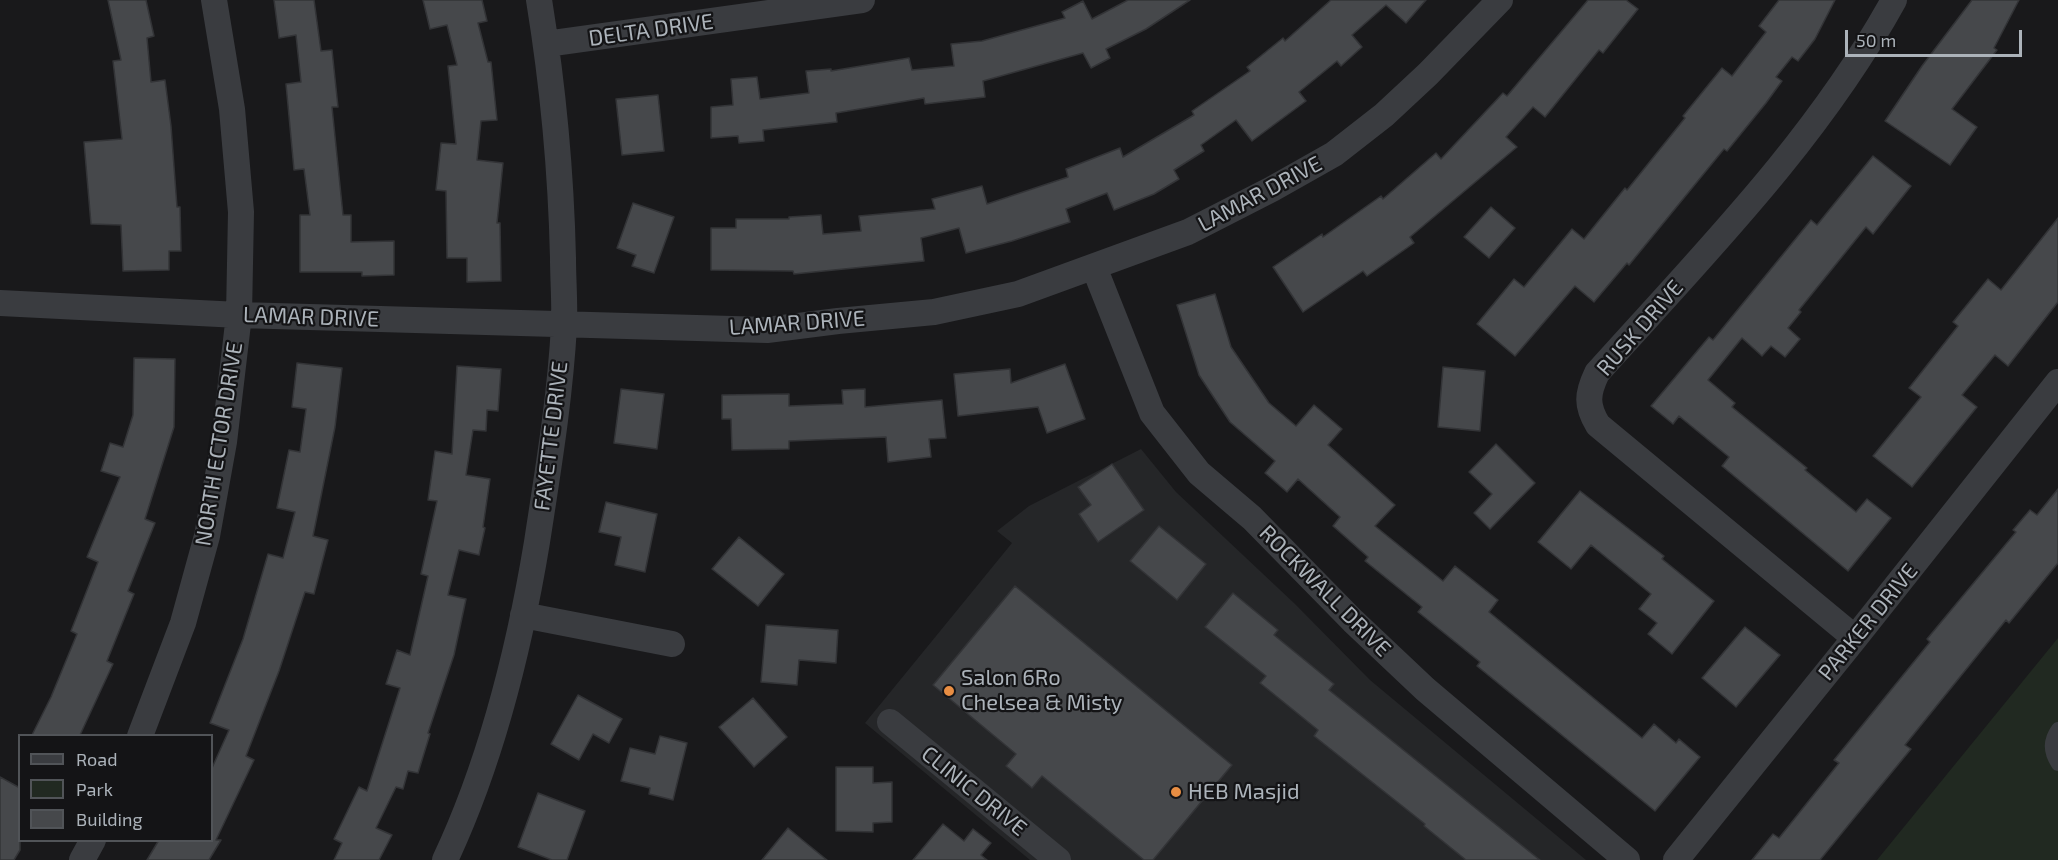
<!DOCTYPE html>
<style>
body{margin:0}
#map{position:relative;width:2058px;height:860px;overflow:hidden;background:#19191b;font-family:"Exo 2",sans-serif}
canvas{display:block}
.legend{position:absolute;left:18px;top:734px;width:195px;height:108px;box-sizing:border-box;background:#141416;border:2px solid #515458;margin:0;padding:8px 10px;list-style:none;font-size:18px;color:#acb3ba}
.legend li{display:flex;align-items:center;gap:12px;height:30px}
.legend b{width:30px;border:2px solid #515458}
.scale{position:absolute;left:1845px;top:30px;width:177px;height:27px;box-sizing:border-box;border:3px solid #acb3ba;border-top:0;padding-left:8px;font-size:18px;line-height:21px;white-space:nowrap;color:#acb3ba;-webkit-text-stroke:4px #141416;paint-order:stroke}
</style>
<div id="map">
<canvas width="2058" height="860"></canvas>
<ul class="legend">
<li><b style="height:8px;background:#3a3c40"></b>Road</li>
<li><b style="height:16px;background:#212921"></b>Park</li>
<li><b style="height:16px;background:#46484b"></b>Building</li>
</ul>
<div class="scale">50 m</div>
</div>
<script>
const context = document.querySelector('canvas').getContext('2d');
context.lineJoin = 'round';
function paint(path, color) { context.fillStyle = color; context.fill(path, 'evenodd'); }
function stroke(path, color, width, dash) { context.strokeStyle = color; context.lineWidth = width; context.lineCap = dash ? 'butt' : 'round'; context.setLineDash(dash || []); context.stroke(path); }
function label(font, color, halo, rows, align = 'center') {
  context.font = font + ' "Exo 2",sans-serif'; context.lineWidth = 4.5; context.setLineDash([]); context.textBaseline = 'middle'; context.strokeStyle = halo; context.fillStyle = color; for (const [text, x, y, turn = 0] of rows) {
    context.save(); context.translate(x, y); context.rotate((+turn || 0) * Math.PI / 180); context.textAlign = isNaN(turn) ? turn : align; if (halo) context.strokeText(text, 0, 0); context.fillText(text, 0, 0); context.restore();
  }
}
const built = new Path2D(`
 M1141,449L1176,492L1295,604L1370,680L1586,860H1030L865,723L1012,543L997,531L1029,506Z`);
const green = new Path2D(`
 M2058,638V860H1877Z`);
const building = new Path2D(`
 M108,0H146L154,36L147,38L151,82L165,80L171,126L177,207H180L181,251H169V270L123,271L121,225L91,224L84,142L122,139L113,61L121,60Z
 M274,0H314L321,51L332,50L338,107H332L343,215H351V242L394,241V275L362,276V272H300V215H310L304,169L294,170L286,84L301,82L296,35L279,38Z
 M423,0H482L487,21L478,23L488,62H491L497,120L481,121L477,160L503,163L497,223H500L501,281L467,282V258H447L446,191L436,190L441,143L456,144L448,66L457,65L447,25L430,29Z
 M1128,0H1190L1146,29L1106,49L1110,58L1091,68L1083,53L983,81L985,97L925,104L924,98L836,113L837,122L763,130L764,141L739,143L738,136L711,138V107L733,105L731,79L757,77L760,99L809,93L806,71L831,69V71L909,58L912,70L954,66L951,44L982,41L1065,18L1062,12L1083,1L1092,19Z
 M1331,0H1426L1406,23L1386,5L1352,35L1362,47L1341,66L1337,61L1299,92L1306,101L1252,141L1236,120L1201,145L1204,151L1174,170L1179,179L1154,194L1114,210L1107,193L1066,209L1070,222L1012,241L966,253L959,228L921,238L924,261L794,274L793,271L711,270V228H736V219H789V217L821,215L823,234L861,231L859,216L935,209L932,199L982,186L987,204L1068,177L1066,169L1120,148L1123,157L1194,115L1192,111L1250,71L1247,67L1283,38L1285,41Z
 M1588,0H1626L1638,9L1603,53L1599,50L1545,117L1533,107L1506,137L1517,147L1410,237L1414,243L1367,276L1363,271L1303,312L1273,267L1322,234L1323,237L1381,196L1383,199L1436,153L1441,159L1503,93L1507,96Z
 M1779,0H1835L1815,39L1798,61L1792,57L1776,77L1782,81L1766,103L1727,151L1724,149L1629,265L1627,263L1594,302L1575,286L1515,356L1477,324L1514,279L1524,287L1572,229L1584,239L1625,188L1627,190L1685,118L1683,116L1722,68L1732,76L1766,32L1759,26Z
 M1972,0H2019L1994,48L1997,50L1952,109L1977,127L1950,165L1885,121L1922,66Z
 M658,95L664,151L622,155L616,99Z
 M1873,156L1911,186L1873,234L1866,227L1799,310L1801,312L1788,328L1800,339L1785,357L1771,346L1762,356L1742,338L1708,380L1735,403L1732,407L1807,468L1805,470L1856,512L1867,499L1891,518L1848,571L1722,466L1729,457L1679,416L1673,424L1651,406L1709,337L1713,340L1811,220L1817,225Z
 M633,203L674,217L654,273L632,266L636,255L617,248Z
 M1491,207L1515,228L1489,258L1464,237Z
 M2058,218V302L2008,366L1995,355L1962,395L1977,407L1912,487L1873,456L1921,397L1909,388L1958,326L1953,322L1988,279L2001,290Z
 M1215,294L1231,347L1269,403L1296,426L1314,405L1342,429L1328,445L1395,505L1375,526L1443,581L1455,566L1498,600L1489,612L1642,738L1654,724L1676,743L1679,739L1700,757L1655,811L1477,666L1480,662L1418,612L1422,607L1365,561L1368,557L1333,526L1340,517L1298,479L1287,492L1265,473L1275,461L1230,422L1199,375L1177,305Z
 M134,358L175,359L174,427L145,519L155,523L128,591L134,594L107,661L113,664L80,735H32L51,697L77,634L71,631L98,562L87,557L120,477L101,471L110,443L123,447L133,415Z
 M297,363L342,368L335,427L313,536L328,540L314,594L305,592L279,671L246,756L254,760L216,840H221L209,860H147L159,840H212V768L229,730L210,723L243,639L268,554L283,558L295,512L277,508L289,450L300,452L306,409L292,407Z
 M1065,364L1085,419L1047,433L1038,407L958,416L954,374L1010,369L1011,383Z
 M457,366L501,369L498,411L487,410L486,431L473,430L466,475L490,479L483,527L485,528L479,555L459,550L448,595L466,599L454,655L428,733L430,734L418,773L408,771L403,789L396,787L376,828L392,835L379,860H334L342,843L334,839L359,787L367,791L400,688L386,684L397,650L410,655L428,576L421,574L437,501L428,500L435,451L452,454Z
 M1443,367L1485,371L1480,431L1438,427Z
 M621,389L664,394L657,449L614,443Z
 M865,389V407L942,400L946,438L929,439L931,457L888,462L886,437L789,441V449L732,450L731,419H722V395L789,394V406L843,404L842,390Z
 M1496,444L1535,483L1490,529L1474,513L1492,494L1469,472Z
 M1112,464L1144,510L1098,542L1079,514L1091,505L1078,487Z
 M2058,489V563L2009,623L2006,620L1905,745L1911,749L1855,817L1820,860H1752L1773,834L1779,838L1839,763L1834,760L1930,642L1927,639L2016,532L2013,530L2030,510L2037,515Z
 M1580,491L1664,556L1662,559L1714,601L1672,654L1648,634L1657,623L1639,609L1651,594L1591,545L1571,569L1538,542Z
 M606,502L657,514L645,572L615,565L621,537L599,532Z
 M1159,526L1206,564L1177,600L1130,561Z
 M739,537L784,574L758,606L712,569Z
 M1015,586L1232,765L1153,860H1144L1042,776L1032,788L1006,766L1016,754L933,685Z
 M1233,593L1278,630L1274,635L1334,684L1329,690L1540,860H1466L1424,826L1425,824L1314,736L1318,730L1260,683L1266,676L1205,627Z
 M766,625L838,630L836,663L799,660L797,685L761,682Z
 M1745,627L1780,655L1736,707L1702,678Z
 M578,695L622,719L609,743L593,734L579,760L551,744Z
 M753,698L787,737L754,767L719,727Z
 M660,736L687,743L673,800L649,794L650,788L621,781L630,748L655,754Z
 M836,767H873V783L892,782V822L873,823V832L836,831Z
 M0,777L20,788V850L14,860H0Z
 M538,793L585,811L567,860H552L518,847Z
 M943,824L964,841L973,829L991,843L981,855L987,860H913Z
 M788,828L806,843L827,860H762Z`);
const service = new Path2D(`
 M2058,729C2050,740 2050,752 2058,764`);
const minor = new Path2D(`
 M546,44L862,0
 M1094,267L1152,413L1199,473L1252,518L1353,621L1425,689L1627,860
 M0,303L239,315L767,330L838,321L934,312L1018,294L1188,232L1272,189L1334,154L1384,115L1428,74L1500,0
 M523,615L672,644
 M1855,638L1598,425C1586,405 1587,394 1597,373C1703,255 1817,140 1894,0
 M890,722L1058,860
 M140,736L183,623L207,536L224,442L239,315L241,212L232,109L214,0
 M82,860L93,840
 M445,860C492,760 519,651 537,542C548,470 560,399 564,326C565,303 563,280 563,258C561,171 553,86 539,0
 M1676,860L1855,638L2058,382`);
const markers = [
 [949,691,6,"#e98e43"],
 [1176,792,6,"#e98e43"]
];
const streetNames = [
 ["DELTA DRIVE",651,30,-8],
 ["LAMAR DRIVE",1260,194,-28],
 ["LAMAR DRIVE",311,317,2],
 ["LAMAR DRIVE",797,323,-4],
 ["RUSK DRIVE",1640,328,-49],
 ["FAYETTE DRIVE",551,436,-83],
 ["NORTH ECTOR DRIVE",219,444,-81],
 ["ROCKWALL DRIVE",1325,591,45],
 ["PARKER DRIVE",1868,622,-51],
 ["CLINIC DRIVE",974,791,39]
];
const poiNames = [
 ["Salon 6Ro",961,678],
 ["Chelsea & Misty",961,703],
 ["HEB Masjid",1188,792]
];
paint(built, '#252628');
paint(green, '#212921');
paint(building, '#46484b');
stroke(building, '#333437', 1.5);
stroke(service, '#3a3c40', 14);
stroke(minor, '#3a3c40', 26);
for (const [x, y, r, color] of markers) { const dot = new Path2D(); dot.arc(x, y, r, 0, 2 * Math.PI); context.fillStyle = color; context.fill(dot); stroke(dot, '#141416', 2); }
label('22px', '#acb3ba', '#141416', streetNames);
label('22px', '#acb3ba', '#141416', poiNames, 'left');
</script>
